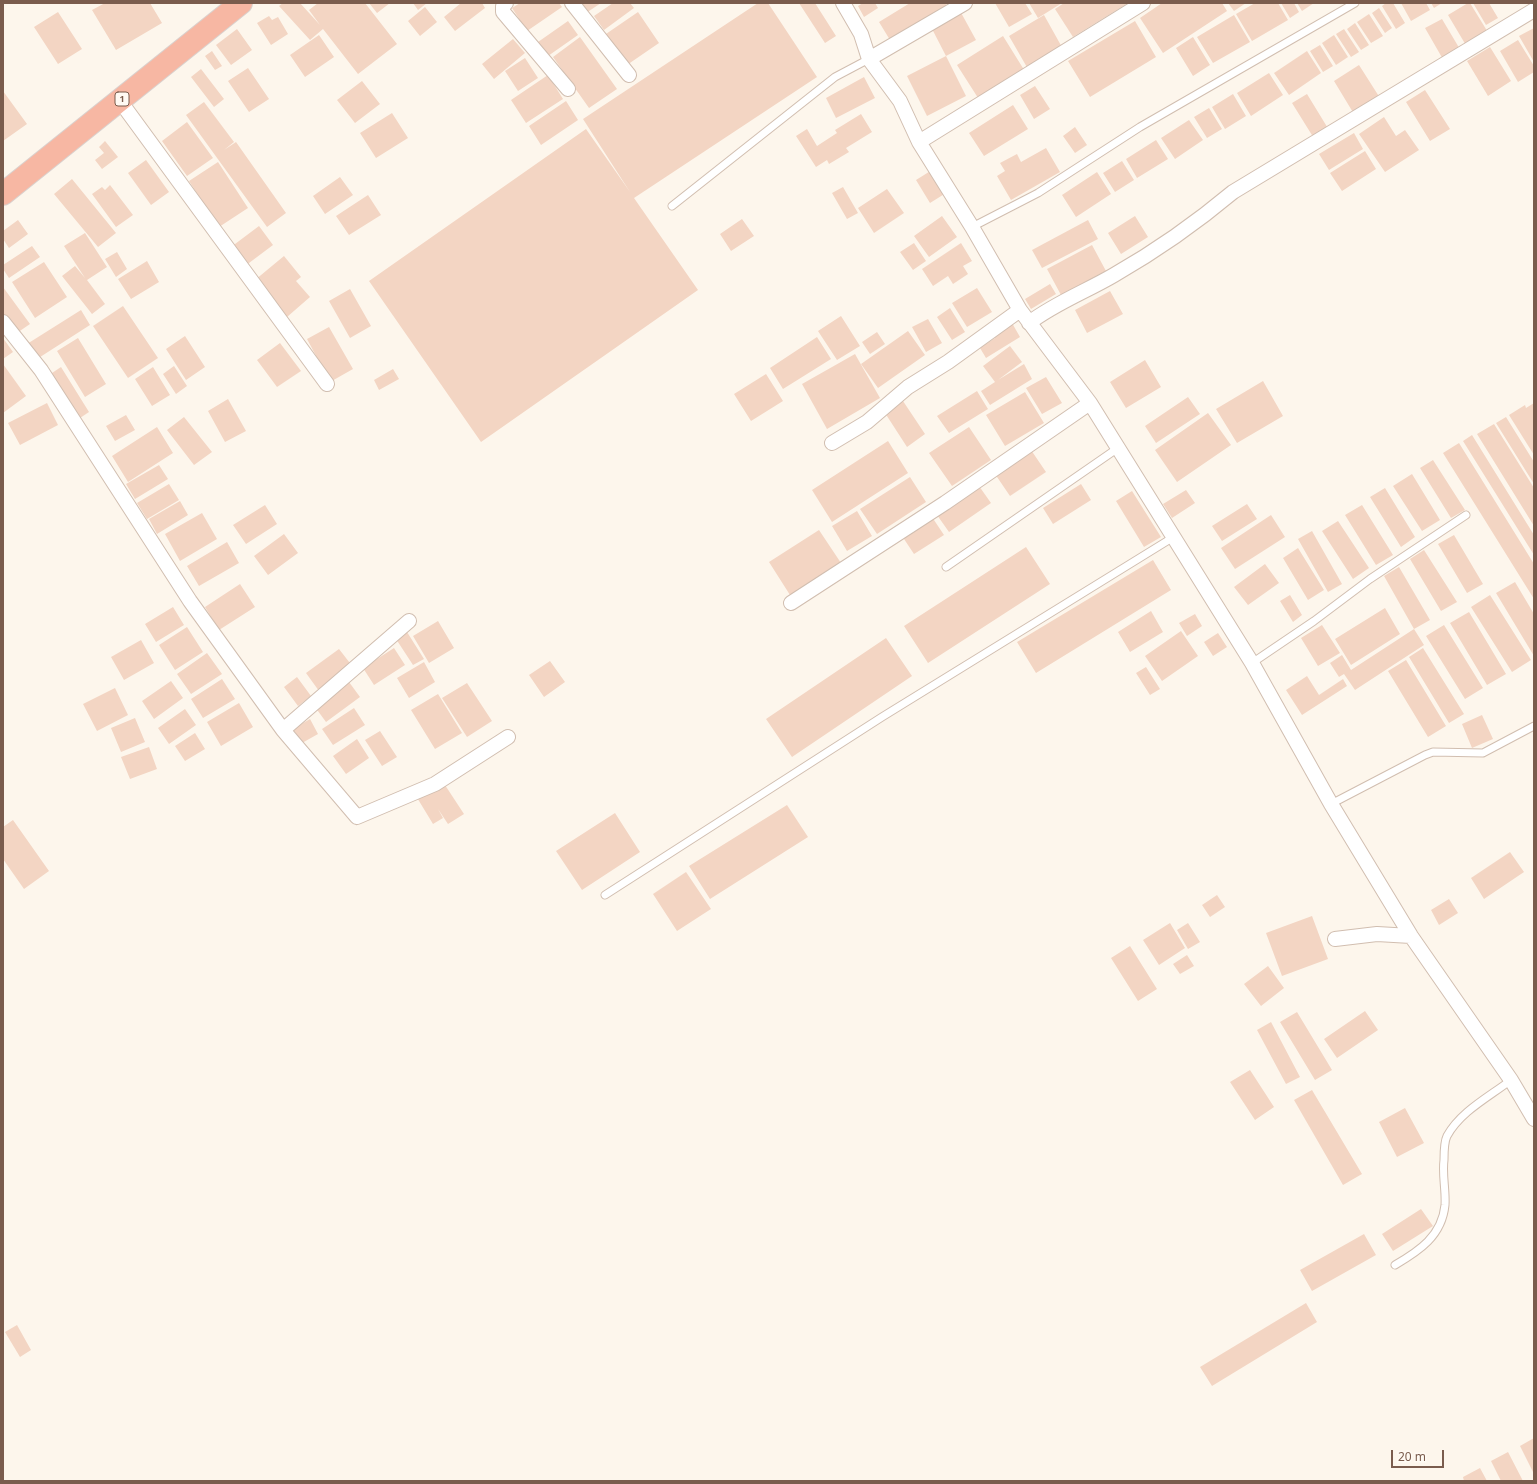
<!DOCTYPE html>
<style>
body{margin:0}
#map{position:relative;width:1537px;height:1484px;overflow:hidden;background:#fdf6ec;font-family:"Noto Sans",sans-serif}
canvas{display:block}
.frame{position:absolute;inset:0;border:4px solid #7a5c4d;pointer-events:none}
.scale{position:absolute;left:1391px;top:1450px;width:53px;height:18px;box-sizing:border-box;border:2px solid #7a5c4d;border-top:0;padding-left:5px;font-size:12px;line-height:14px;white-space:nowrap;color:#7a5c4d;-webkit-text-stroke:3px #fffaf3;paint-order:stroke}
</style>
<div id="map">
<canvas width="1537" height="1484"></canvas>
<div class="frame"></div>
<div class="scale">20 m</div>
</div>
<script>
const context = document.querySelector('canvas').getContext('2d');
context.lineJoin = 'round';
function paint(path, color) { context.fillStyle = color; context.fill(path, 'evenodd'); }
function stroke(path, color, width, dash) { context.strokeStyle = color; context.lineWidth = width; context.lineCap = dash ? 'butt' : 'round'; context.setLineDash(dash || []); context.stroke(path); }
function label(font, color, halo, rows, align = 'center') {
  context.font = font + ' "Noto Sans",sans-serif'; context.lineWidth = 4; context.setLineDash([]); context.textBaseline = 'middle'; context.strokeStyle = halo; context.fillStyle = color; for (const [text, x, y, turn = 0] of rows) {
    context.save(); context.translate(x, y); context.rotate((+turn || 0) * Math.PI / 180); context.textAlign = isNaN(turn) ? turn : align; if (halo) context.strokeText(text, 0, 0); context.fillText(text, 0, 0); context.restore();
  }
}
const building = new Path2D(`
 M105,3H150L162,23L116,50L92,10Z
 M283,3H300L320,25L309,10L318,3H365L397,44L358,74L323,29L310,40L279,6Z
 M369,3H390L377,13Z
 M413,3H427L418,10Z
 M461,3H482L485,8L455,31L444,17Z
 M520,3H559L562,7L527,31L512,8Z
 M575,3H601L583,15Z
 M613,3H630L634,8L604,30L594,16Z
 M758,3H768L817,77L634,198L698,290L481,442L369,281L586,129L630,192L583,119Z
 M799,3H815L836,36L825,43Z
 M863,3H875L878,8L864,17L858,6Z
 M910,3H945L950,10L890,40L879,22Z
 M995,3H1025L1032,14L1009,27Z
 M1029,3H1062L1038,18Z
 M1064,3H1128L1073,37L1055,9Z
 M1162,3H1222L1227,11L1163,53L1140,18Z
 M1228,3H1246L1234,11Z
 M1255,3H1278L1288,20L1252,41L1236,14Z
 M1281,3H1294L1299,12L1290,18Z
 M1297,3H1314L1302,11Z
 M1386,3H1393L1405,23L1396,29L1382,6Z
 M1401,3H1426L1430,10L1411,21Z
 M1431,3H1442L1434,8Z
 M1468,3H1470L1489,34L1467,47L1448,15Z
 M1473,3H1489L1498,18L1486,25Z
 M425,7L437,22L420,36L408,21Z
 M1379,8L1392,28L1385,33L1372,13Z
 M959,9L976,40L946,56L930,25Z
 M58,12L82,49L58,64L34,27Z
 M638,12L659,43L624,67L603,36Z
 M1369,14L1383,36L1371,43L1357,22Z
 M1044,15L1063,49L1028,69L1009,36Z
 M1234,15L1250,42L1213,63L1197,37Z
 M269,16L272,20L278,17L288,34L271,45L257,23Z
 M1442,19L1461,51L1444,61L1425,28Z
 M568,21L578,35L548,56L538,42Z
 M1135,21L1156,57L1090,97L1068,61Z
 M1355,23L1369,45L1361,50L1347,29Z
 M1534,28V62L1519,36Z
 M237,29L252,50L231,65L216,45Z
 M1344,29L1359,52L1351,57L1336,34Z
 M319,35L334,57L305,77L290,55Z
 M1334,35L1348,57L1336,65L1322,43Z
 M1003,36L1026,73L980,101L957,65Z
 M580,37L617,89L589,108L553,57Z
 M1193,37L1210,65L1193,76L1176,48Z
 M513,39L525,53L494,79L482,64Z
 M1518,40L1534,66V72L1518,82L1500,51Z
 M1320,45L1333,66L1323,72L1310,51Z
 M1490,47L1511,81L1488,96L1467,61Z
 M212,51L222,66L215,70L205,56Z
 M1307,51L1321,73L1289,95L1274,73Z
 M946,56L966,96L927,116L907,76Z
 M525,58L538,78L518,91L505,71Z
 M1359,65L1380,98L1354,114L1334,81Z
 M248,68L269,99L249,112L228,81Z
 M201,69L224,99L214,107L191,77Z
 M1269,73L1283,95L1251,116L1237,93Z
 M548,75L563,99L526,123L511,100Z
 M864,77L875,98L836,118L826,98Z
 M362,81L380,104L355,123L337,100Z
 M1035,86L1050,109L1034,119L1020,95Z
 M1425,90L1450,129L1430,141L1406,102Z
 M3,91L27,124L3,141Z
 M1233,94L1246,116L1225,129L1212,107Z
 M1307,94L1329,130L1315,140L1292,103Z
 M566,101L578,120L541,145L529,126Z
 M204,102L234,142L224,150L236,142L286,213L267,227L186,115Z
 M1013,105L1028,129L984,156L969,133Z
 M1209,108L1222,129L1207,138L1194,117Z
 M392,113L408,138L376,158L360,133Z
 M861,114L872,132L846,148L849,152L829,164L827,160L816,167L796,136L807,129L817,146L837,133L835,130Z
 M1384,117L1396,136L1405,130L1419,150L1385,172L1359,134Z
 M1189,120L1203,140L1175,159L1161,138Z
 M187,122L213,158L187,176L162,141Z
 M1075,127L1087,145L1075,153L1063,136Z
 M1354,133L1363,149L1329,170L1319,154Z
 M1156,140L1168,159L1137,178L1126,159Z
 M105,141L118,157L102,169L95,160L104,153L99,147Z
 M1046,148L1060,172L1011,200L997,176L1005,171L1000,163L1017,154L1021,162Z
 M1365,151L1376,169L1342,191L1330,173Z
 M146,160L169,192L151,205L128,173Z
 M1122,161L1134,180L1115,192L1103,173Z
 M218,162L248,208L219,227L189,181Z
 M932,170L946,193L930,203L916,180Z
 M1097,172L1111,194L1076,217L1062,195Z
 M340,177L353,195L325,214L313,196Z
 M72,179L116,233L98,247L54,194Z
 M110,185L133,215L116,227L92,194L102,187L105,190Z
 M843,187L858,213L847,219L832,193Z
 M887,189L904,213L874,233L858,208Z
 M368,195L381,215L349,235L336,216Z
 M942,216L957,237L929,257L914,236Z
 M1135,216L1148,237L1121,254L1108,233Z
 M742,219L754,236L731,251L720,234Z
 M18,220L28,234L9,248L3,239V231Z
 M1088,220L1098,239L1042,268L1032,250Z
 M259,226L273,245L245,266L231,247Z
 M85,233L107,267L87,280L105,304L92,314L62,276L75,266L85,278L64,246Z
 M914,243L926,261L913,270L900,252Z
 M961,243L972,261L963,266L968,274L953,284L948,276L933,286L922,269Z
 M1092,245L1106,271L1061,295L1047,269Z
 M32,246L40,257L9,278L3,269V265Z
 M117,252L127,269L116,277L105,259Z
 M284,256L301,277L296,281L310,297L287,317L255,280Z
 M147,261L159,282L131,299L118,279Z
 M44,262L67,297L35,318L12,282Z
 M1050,284L1056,294L1031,309L1025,299Z
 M3,287L30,324L14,335L3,320Z
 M977,288L992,312L967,327L952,303Z
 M350,289L371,326L350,338L329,301Z
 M1110,291L1123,314L1087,333L1075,310Z
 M123,306L158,358L128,378L93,326Z
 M950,308L965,332L952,340L937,317Z
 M81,310L90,325L37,359L27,344Z
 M841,316L860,346L837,360L818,331Z
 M928,319L942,343L926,352L912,327Z
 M1012,323L1020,337L986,358L980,348L995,338L993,335Z
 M329,327L353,369L330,382L307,339Z
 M908,331L925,355L878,388L861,364Z
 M877,332L885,344L870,354L862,342Z
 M185,336L205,367L186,380L166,349Z
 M817,337L831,359L783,389L770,368Z
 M3,338L13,352L3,359Z
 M78,338L106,384L85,397L57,351Z
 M280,343L301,371L277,387L257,360Z
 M1010,346L1022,362L998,380L1024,364L1032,379L990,405L981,391L995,382L983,366Z
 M855,354L880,398L827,429L802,384Z
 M1145,360L1161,387L1126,408L1110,382Z
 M3,364L26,396L3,413Z
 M174,366L187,386L176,394L163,374Z
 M61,367L89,412L77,420L49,375Z
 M153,367L170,395L152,406L135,379Z
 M393,369L399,379L379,390L374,380Z
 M766,374L783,401L751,421L734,394Z
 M1046,377L1062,403L1042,414L1026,388Z
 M1263,381L1283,416L1237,443L1216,409Z
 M977,391L988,409L949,433L937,416Z
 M1025,392L1044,423L1005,446L986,415Z
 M1188,397L1200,414L1156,443L1145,426Z
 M228,399L246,431L225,442L208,411Z
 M903,401L925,434L907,447L885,413Z
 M47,403L58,425L20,445L8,423Z
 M1534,403V455L1509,415L1525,405L1526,408Z
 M1208,413L1231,445L1177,482L1155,450Z
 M126,415L135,430L115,441L106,426Z
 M184,417L212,452L194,465L167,430Z
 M1506,417L1534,462V484L1496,423Z
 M1494,424L1534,488V526L1477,434Z
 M157,427L173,453L128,482L112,456Z
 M969,427L991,460L952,486L929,453Z
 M1472,435L1534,535V555L1463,441Z
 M888,441L908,473L832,522L812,490Z
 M1459,443L1534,564V599L1443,453Z
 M1031,450L1046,472L1010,496L995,474Z
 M1433,460L1465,510L1451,518L1420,468Z
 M159,465L168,479L135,499L126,484Z
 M1412,474L1440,520L1422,531L1393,486Z
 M910,477L926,502L877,534L860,509Z
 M169,484L179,500L147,519L137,503Z
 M1081,484L1091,500L1053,524L1043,508Z
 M979,486L991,503L949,532L937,515Z
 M1385,488L1415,537L1401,547L1370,497Z
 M1186,490L1195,503L1172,518L1163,504Z
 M1132,491L1161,537L1144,547L1116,501Z
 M180,501L188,515L157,534L149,519Z
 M1247,504L1257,519L1222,541L1212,526Z
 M265,505L277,524L246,544L233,525Z
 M1362,505L1393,555L1376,565L1345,515Z
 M857,511L872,536L847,551L832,526Z
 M202,513L217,539L180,561L165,534Z
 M1271,515L1285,537L1235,569L1221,548Z
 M932,517L944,535L914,554L902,536Z
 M1338,521L1369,568L1353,579L1322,531Z
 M819,530L841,563L790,595L769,562Z
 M1312,531L1342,584L1328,592L1298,539Z
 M284,534L298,553L268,575L254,556Z
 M1454,535L1483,584L1467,593L1438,544Z
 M227,542L239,563L199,586L187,566Z
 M1026,547L1050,584L928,663L904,626Z
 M1298,548L1324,590L1308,600L1283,558Z
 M1424,550L1457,602L1441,611L1410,559Z
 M1153,560L1171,590L1036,673L1017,642Z
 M1265,564L1279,583L1248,605L1234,587Z
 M1399,567L1430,620L1414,629L1384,576Z
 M1515,582L1534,614V656L1496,593Z
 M240,584L255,607L219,630L205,607Z
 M1290,595L1302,615L1293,622L1280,601Z
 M1490,595L1531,660L1512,672L1471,607Z
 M173,607L184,625L156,642L145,624Z
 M1385,608L1400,634L1351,665L1335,639Z
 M1151,611L1163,632L1130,652L1118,632Z
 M1469,612L1506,674L1487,685L1450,623Z
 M1195,614L1202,626L1187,636L1179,623Z
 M438,621L454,648L429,663L413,636Z
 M1322,625L1340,653L1318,666L1301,638Z
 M1444,625L1483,688L1465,699L1426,636Z
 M187,627L203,652L175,670L159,645Z
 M1414,629L1424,645L1355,690L1344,674L1339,677L1330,663L1342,655L1351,670Z
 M1181,631L1198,656L1162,681L1145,656Z
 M407,632L424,659L413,665L396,639Z
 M1218,633L1227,647L1213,656L1204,642Z
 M886,638L912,676L792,757L766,719Z
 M141,640L154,663L124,680L111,657Z
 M394,648L405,665L374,685L363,668Z
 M1423,648L1464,714L1449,723L1409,657Z
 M339,649L353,667L319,691L306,673Z
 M207,653L222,674L191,694L177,674Z
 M1406,660L1446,726L1428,737L1388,671Z
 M550,661L565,682L544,697L529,675Z
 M424,662L435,682L409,698L397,678Z
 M1146,667L1160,689L1150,695L1136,673Z
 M1307,676L1319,695L1343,679L1347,686L1302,715L1286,690Z
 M297,677L311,696L298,706L284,687Z
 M222,679L235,699L203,718L191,699Z
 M171,681L183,698L154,719L142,701Z
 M349,682L360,697L326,722L315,707Z
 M467,683L492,721L467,737L442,698Z
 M115,688L128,715L97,731L83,704Z
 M438,694L462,733L435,749L411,710Z
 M239,703L253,727L221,746L207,722Z
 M354,708L365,725L333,745L322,729Z
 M185,709L196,725L169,744L158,728Z
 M1482,715L1493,739L1472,748L1462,724Z
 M135,718L145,742L121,752L111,728Z
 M310,719L318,734L302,743L293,729Z
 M380,731L397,757L382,766L365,740Z
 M195,733L205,749L185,761L175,746Z
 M357,739L369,758L346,774L333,756Z
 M149,747L157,769L130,779L121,757Z
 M443,782L464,814L448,824L438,809L443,818L433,824L416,796Z
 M787,805L808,837L710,899L689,866Z
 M615,813L640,852L582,890L556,851Z
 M13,820L49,871L24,889L3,859V827Z
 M1510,852L1524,872L1484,899L1471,878Z
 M686,872L711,909L677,931L653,894Z
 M1217,895L1225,907L1210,917L1202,905Z
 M1449,899L1458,913L1439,925L1431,910Z
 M1312,916L1328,959L1282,976L1266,933Z
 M1170,923L1185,948L1159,965L1143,940Z
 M1188,923L1200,942L1188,949L1177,930Z
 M1130,946L1157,989L1138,1001L1111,958Z
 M1187,955L1194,966L1180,974L1173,964Z
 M1268,966L1284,988L1261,1006L1244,984Z
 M1365,1011L1378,1030L1337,1058L1324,1039Z
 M1297,1012L1332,1070L1315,1080L1280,1022Z
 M1271,1022L1300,1077L1286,1084L1257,1030Z
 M1250,1070L1274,1107L1255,1120L1230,1082Z
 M1312,1090L1362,1174L1343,1185L1294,1100Z
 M1405,1108L1424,1143L1397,1157L1379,1122Z
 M1421,1209L1433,1226L1393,1251L1382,1234Z
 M1364,1234L1376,1255L1312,1291L1300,1270Z
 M1306,1303L1317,1322L1212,1386L1200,1367Z
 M17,1325L31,1350L20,1357L5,1332Z
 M1534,1438V1474L1520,1446Z
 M1508,1452L1523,1481H1501L1491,1461Z
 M1480,1468L1487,1481H1464L1463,1477Z`);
const lane = new Path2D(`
 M672,206L835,77L869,59
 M972,227L1038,193L1140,127L1355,3
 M946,567L1118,448
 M1252,663L1314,621L1370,579L1466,515
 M1331,804L1425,755L1433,752L1483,753L1534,726
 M605,895L882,717L1172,538
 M1395,1265C1419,1251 1442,1236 1445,1205C1446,1190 1442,1175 1444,1160C1444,1153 1444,1142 1447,1136C1461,1111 1489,1097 1511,1080`);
const street = new Path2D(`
 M506,3L503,6V12L568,89
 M572,3L629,75
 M843,3L861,34L869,59L900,101L919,142L972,227L1020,310L1090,403L1252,663L1331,804L1411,936L1511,1080L1534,1119
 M869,59L965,3
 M120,101L327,384
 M919,142L1143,3
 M3,322L41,370L190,601L283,730L357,817L435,784L508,737
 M1029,323C1055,303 1087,291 1114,275C1156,251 1196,223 1233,192L1534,10
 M832,443L867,422L908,387L948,362L1020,310
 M791,603L945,503L1090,403
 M283,730L409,621
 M1335,939L1377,934L1411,936`);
const highway = new Path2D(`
 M3,194L241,3`);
const shields = [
 [122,99,14]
];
const shieldNames = [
 ["1",122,99]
];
paint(building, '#f3d5c3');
stroke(lane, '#d1beb0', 9);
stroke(street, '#d1beb0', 16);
stroke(highway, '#dad1cd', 24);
stroke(lane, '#fff', 7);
stroke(street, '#fff', 14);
stroke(highway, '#f7b7a3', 22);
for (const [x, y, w] of shields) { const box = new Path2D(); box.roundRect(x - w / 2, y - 7, w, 14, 3); context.fillStyle = '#fffaf3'; context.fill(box); stroke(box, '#7a5c4d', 1); }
label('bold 9px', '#7a5c4d', null, shieldNames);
</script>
